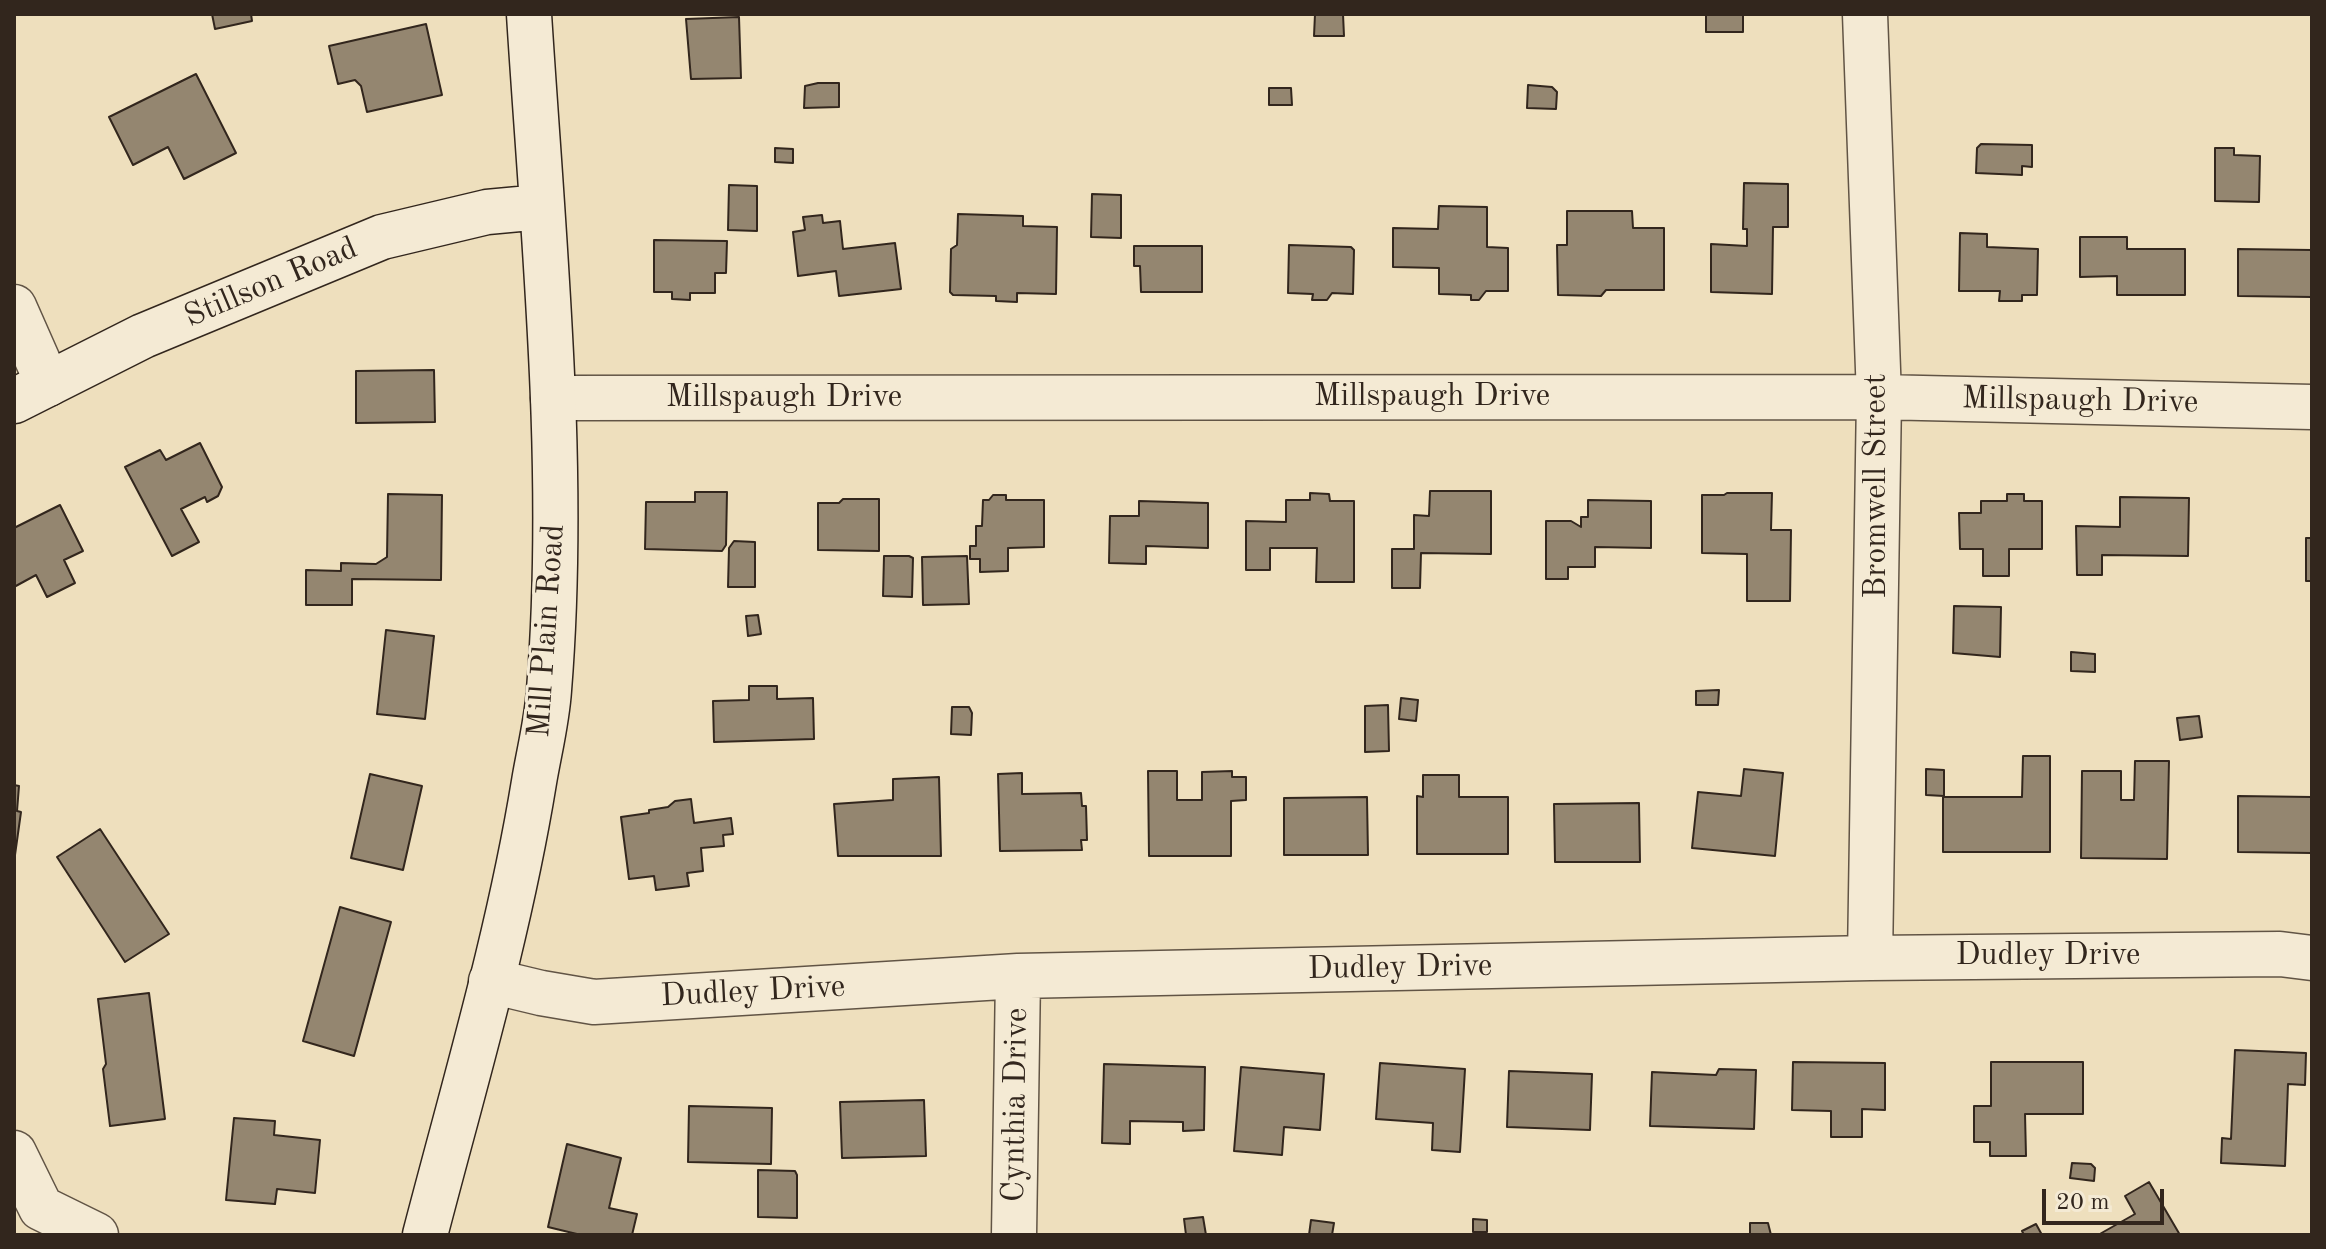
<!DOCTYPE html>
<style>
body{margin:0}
#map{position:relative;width:2326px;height:1249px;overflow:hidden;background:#eedfbd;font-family:"Old Standard TT",serif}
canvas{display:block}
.frame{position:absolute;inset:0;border:16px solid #32261d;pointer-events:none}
.scale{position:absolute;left:2042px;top:1189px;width:122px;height:36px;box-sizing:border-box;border:4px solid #32261d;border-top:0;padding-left:10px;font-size:24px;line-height:28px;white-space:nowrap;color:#32261d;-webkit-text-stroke:6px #f4ead4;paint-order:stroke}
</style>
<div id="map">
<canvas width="2326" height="1249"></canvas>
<div class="frame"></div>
<div class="scale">20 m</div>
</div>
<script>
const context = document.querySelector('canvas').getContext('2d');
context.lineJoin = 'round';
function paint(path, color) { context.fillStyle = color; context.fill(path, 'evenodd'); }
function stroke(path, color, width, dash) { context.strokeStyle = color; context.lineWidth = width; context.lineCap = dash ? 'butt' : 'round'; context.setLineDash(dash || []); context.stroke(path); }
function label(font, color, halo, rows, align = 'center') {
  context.font = font + ' "Old Standard TT",serif'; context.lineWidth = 6; context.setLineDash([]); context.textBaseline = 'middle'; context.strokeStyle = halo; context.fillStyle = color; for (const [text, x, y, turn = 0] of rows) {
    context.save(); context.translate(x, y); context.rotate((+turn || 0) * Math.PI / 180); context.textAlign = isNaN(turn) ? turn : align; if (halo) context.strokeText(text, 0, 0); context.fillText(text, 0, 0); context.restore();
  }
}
const building = new Path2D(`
 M212,14H251L252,21L215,29Z
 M1315,14H1343L1344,36H1314Z
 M1706,14H1743V32H1706Z
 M739,17L741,78L691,79L686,19Z
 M426,24L442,95L367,112L361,86L355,80L338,84L329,46Z
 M196,74L236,153L184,179L168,147L133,165L109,117Z
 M818,83H839V107L804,108L805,86Z
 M1528,85L1552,87L1557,92L1556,109L1527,108Z
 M1269,88H1291L1292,105H1269Z
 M1981,144L2032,145V167L2022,166V175L1976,173L1977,148Z
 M775,148L793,149V163L775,162Z
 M2215,148H2234V155L2260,156L2259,202L2215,201Z
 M1744,183L1788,184V227H1773L1772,294L1711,292V244L1747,246V229H1743Z
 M729,185L757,186V231L728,230Z
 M1092,194L1121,195V238L1091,237Z
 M1439,206L1487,207V247L1508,248V291H1486L1479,300H1471V295L1439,294V268L1393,267V228L1438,229Z
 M1567,211H1632L1633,228H1664V290H1606L1601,296L1558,295L1557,245H1567Z
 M958,214L1023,216V226L1057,227L1056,294L1017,293V302L996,301V296L953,295L950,292L951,249L957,245Z
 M822,215L823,223L840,221L843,249L895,243L901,289L839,296L836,271L798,276L793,232L805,230L803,217Z
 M1960,233L1987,234V247L2038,249L2037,295H2022V301H1999L2000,291H1959Z
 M2080,237H2127V249H2185V295H2117V276L2080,277Z
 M654,240L727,241L726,273H715V293H690V300L672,299V292H654Z
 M1289,245L1351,247L1354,250L1353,294L1332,293L1327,300H1312L1313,294L1288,293Z
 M1134,246H1202V292H1141L1140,266H1134Z
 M2238,249L2312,250V297L2238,296Z
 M434,370L435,422L356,423V371Z
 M200,443L222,487L218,496L207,502L205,497L181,509L199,542L172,556L125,467L160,450L166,460Z
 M1430,491H1491V554L1421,553L1420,588H1392V549H1414V515L1429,516Z
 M695,492H727L726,545L722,551L645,549L646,502H695Z
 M1310,493L1329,494L1330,501H1354V582H1316L1317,548H1270V570H1246V521L1286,522V500H1310Z
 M1727,493H1772L1771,530H1791L1790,601H1747V554L1702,553V495H1724Z
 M388,494L442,495L441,580L352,579V605H306V570L341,571V563L376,564L387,557Z
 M2007,494H2024V501H2042V549H2009V576H1983V549H1960L1959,513H1981V501H2007Z
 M993,495H1006V500H1044V547L1008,548V571L980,572V559H970V546H976V526H982L983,500H989Z
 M2120,497L2189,498L2188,556L2102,555V575H2077L2076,526L2120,527Z
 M843,499H879V551L818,550V503H839Z
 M1588,500L1651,501V548L1595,547V567H1568V579H1546V521H1571L1581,527V517H1588Z
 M1139,501L1208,503V548L1146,546V564L1109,563L1110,516H1139Z
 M60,505L83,551L64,560L75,583L47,597L36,575L14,587V528Z
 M2306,538H2312V581H2306Z
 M734,541L755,542V587H728L729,548Z
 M884,556H909L913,558L912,597L883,596Z
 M967,556L969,604L923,605L922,557Z
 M1954,606L2001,607L2000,657L1953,653Z
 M758,615L761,634L748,636L746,616Z
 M386,630L434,636L425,719L377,714Z
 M2071,652L2095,654V672L2071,671Z
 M749,686H777V699L813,698L814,739L714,742L713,701L749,700Z
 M1719,690L1718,705H1696V691Z
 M1401,698L1418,700L1416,721L1399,719Z
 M1388,705L1389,751L1365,752V706Z
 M952,707H969L972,713L971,735L951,734Z
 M2199,716L2202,737L2180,740L2177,718Z
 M2023,756H2050V852H1943V797H2022Z
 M2135,761H2169L2167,859L2081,858L2082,771H2121V800H2134Z
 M1744,769L1783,773L1775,856L1692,848L1698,792L1741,796Z
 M1926,769L1944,770V796L1926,795Z
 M1148,771H1177V800H1202V772L1232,771V777H1246V800L1231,801V856H1149Z
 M1022,773V794L1081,793L1082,806H1086L1087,840H1081L1082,850L1000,851L998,774Z
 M370,774L422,786L403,870L351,858Z
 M1423,775H1459V797H1508V854H1417V796L1423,797Z
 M939,777L941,856H838L834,804L893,800V779Z
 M14,785L19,786L17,811L21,812L14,862Z
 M2238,796L2312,797V853L2238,852Z
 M1367,797L1368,855H1284V798Z
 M691,799L694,823L731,818L733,834L723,835L724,846L701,848L703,871L687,873L689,886L656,890L654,876L629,879L621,817L649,813V810L668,807L675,801Z
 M1639,803L1640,862H1555L1554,804Z
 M100,829L169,934L125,962L57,857Z
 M340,907L391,922L354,1056L303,1041Z
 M149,993L165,1119L110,1126L103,1069L106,1064L98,999Z
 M2235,1050L2306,1053L2305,1085L2288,1084L2285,1166L2221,1163L2222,1138L2231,1139Z
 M1793,1062L1885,1063V1110L1862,1109V1137H1831V1111L1792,1110Z
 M1991,1062H2083V1114H2025L2026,1156H1990V1142H1974V1106H1991Z
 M1380,1063L1465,1069L1460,1152L1432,1150L1433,1123L1376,1119Z
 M1104,1064L1205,1067L1204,1130L1183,1131V1122L1130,1121V1144L1102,1143Z
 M1241,1067L1324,1074L1320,1130L1284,1127L1282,1155L1234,1151Z
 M1719,1069L1756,1070L1754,1129L1650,1126L1652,1072L1716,1075Z
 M1509,1071L1592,1074L1590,1130L1507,1127Z
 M924,1100L926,1156L842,1158L840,1102Z
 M689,1106L772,1108L771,1164L688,1162Z
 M234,1118L275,1121L274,1135L320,1140L315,1193L277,1189L275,1204L226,1200Z
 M567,1144L621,1158L609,1208L637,1214L632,1235H581L548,1227Z
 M2072,1163L2091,1164L2095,1168L2094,1181L2070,1178Z
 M758,1170L795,1171L797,1175V1218L758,1217Z
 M2149,1182L2180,1235H2098L2135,1214L2125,1196Z
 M1203,1217L1206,1235H1186L1184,1219Z
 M1473,1219L1487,1220V1232H1473Z
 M1311,1220L1334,1223L1332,1235H1309Z
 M1750,1223H1768L1771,1235H1750Z
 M2036,1224L2042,1235H2024L2022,1231Z`);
const street = new Path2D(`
 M1865,14L1879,397L1870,958
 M14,307L48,384
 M553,398L1879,397L2312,407
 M491,981L541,993L594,1002L1018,976L1870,958L2280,954L2312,958
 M14,1153L41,1208L96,1235
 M1014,1235L1018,976`);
const secondary = new Path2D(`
 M14,401L143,336L382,237L487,212L541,207
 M425,1235C464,1085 509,935 534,782C539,752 547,721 549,690C567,468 543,236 529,14`);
const streetNames = [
 ["Stillson Road",271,283,-23],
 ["Millspaugh Drive",1432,397],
 ["Millspaugh Drive",784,398],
 ["Millspaugh Drive",2080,401,1],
 ["Bromwell Street",1877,486,-90],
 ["Mill Plain Road",547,631,-86],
 ["Dudley Drive",2048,956],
 ["Dudley Drive",1400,968,-1],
 ["Dudley Drive",753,992,-3],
 ["Cynthia Drive",1016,1105,-89]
];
paint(building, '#948670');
stroke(building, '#32261d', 2);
stroke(street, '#615445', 47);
stroke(secondary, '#32261d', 47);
stroke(street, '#f4ead4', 44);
stroke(secondary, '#f4ead4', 44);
label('32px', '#32261d', '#f4ead4', streetNames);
</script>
